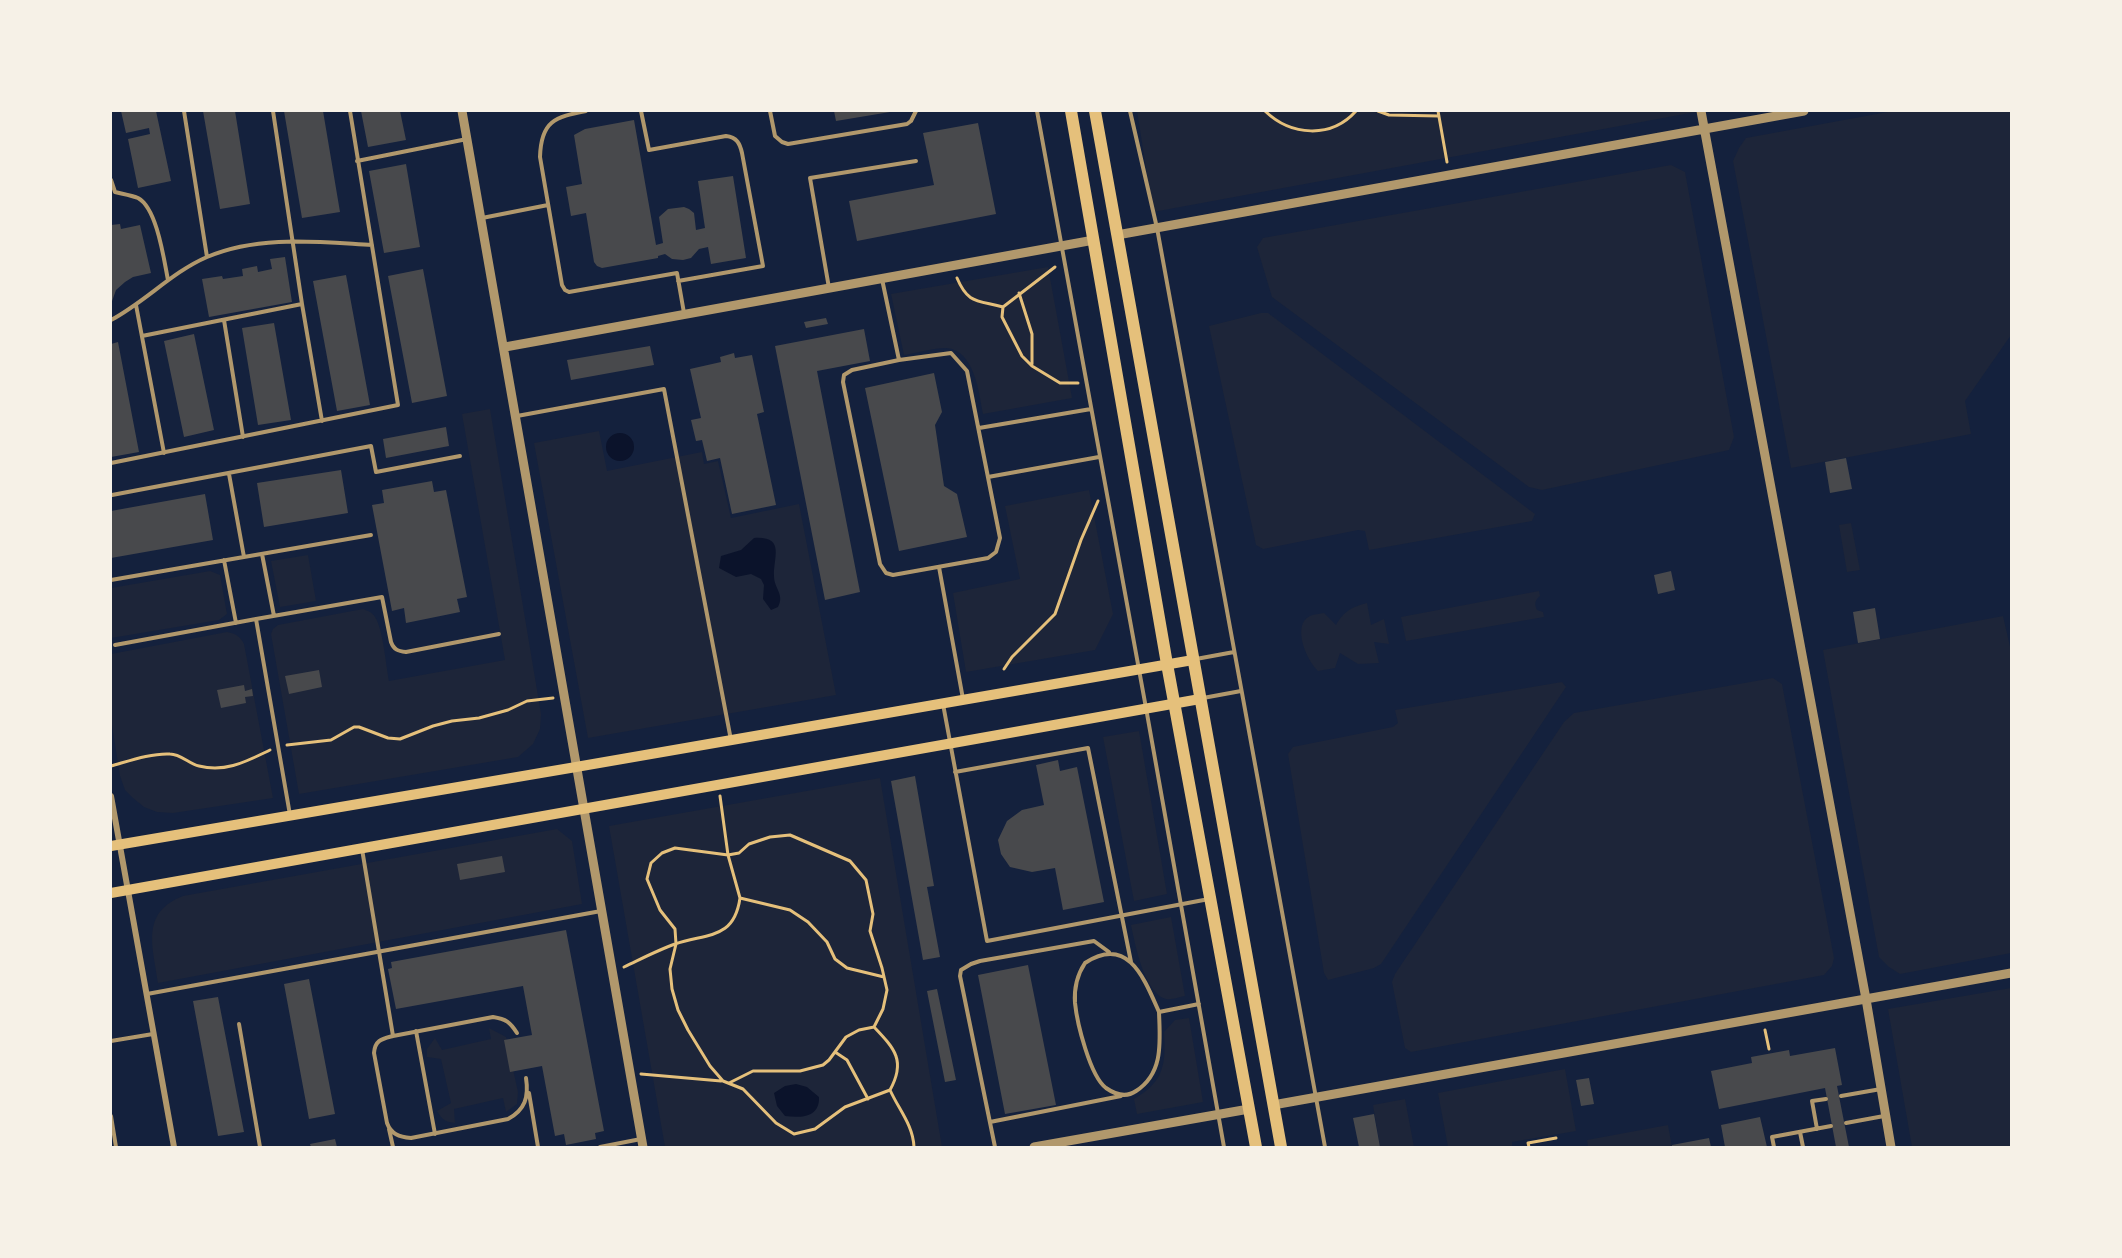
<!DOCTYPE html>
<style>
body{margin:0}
#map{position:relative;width:2122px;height:1258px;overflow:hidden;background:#14213d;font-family:"PT Sans",sans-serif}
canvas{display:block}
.frame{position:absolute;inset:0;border:112px solid #f6f1e7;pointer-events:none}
</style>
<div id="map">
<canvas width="2122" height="1258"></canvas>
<div class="frame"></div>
</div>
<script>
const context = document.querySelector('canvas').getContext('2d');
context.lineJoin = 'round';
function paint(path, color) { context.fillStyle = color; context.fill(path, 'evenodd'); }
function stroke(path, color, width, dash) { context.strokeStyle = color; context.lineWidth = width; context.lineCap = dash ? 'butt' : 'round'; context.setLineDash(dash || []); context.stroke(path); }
const green = new Path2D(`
 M1137,111H1701L1153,212Z
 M1893,111H2011V335L1965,401L1971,434L1791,468L1733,161L1739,148L1746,138Z
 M1671,165L1685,172L1734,437L1729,450L1542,490L1529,487L1272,297L1257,247L1263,238Z
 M1048,267L1072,398L983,414C979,394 975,350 946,348C933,348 917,353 904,355L891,294Z
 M1261,313H1268L1535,514L1532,521L1369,550L1365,531L1358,530L1263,549L1256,545L1209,326Z
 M490,409L541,714L540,729L533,744L518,757L299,794L271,634L273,629L278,625L363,609C368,611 372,612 375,617C383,629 386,665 389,681L505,660L462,414Z
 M599,431L607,471L702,452L704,464L718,461L731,518L799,504L836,695L588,738L534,443Z
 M1089,490L1113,614L1095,650L966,672L953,593L1020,579L1005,506Z
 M1851,523L1860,570L1847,572L1839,525Z
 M308,555L316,601L280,607L271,561Z
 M210,571L220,575L227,614L219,620L111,638V588Z
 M1539,591L1540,596C1535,600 1534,604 1537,610L1543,612L1544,617L1406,641L1401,617Z
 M1367,603L1371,625L1384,619L1389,644L1374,642L1379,663L1358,664L1340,653L1335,668L1318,671C1307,661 1291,625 1310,616C1314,614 1320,614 1324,613L1336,625C1344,611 1352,607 1367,603Z
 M2003,616L2011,651V953L1900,974L1889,967L1879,957L1823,650Z
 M227,632C236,634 240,636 244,644L273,798L173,813L157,812L144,807L133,798L125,790L120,776L111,719V654Z
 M1773,678L1782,684L1834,958L1832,966L1824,975L1411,1052L1405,1048L1392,982L1395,974L1564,722L1574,713Z
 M1562,682L1566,687L1381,964L1374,968L1328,980L1324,973L1288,754L1293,747L1393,727L1398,723L1395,710Z
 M1139,731L1167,894L1134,901L1103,737Z
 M880,778L942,1147H665L609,826Z
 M557,829L572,841L582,904L158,983C153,946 140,913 183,896Z
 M1171,917L1185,996C1179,997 1172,1000 1166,999C1144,993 1135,944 1131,925Z
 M2011,988V1147H1912L1888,1009Z
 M1189,1018L1203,1102L1137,1114L1134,1099C1164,1082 1166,1064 1164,1032L1175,1020Z
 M489,1028L506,1037L518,1092L517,1104L506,1112L503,1098L454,1109L455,1123C446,1122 442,1120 437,1111L451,1103L441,1059L427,1057V1049L435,1038L442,1050L491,1039Z
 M1565,1069L1576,1131L1512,1142V1147H1448L1438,1093Z
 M1405,1099L1414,1147H1380L1373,1105Z
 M1668,1125L1672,1147H1588L1587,1140Z`);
const water = new Path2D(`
 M606 447a14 14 0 1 1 28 0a14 14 0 1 1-28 0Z
 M754,538C786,536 773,558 774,576C774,589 785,594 778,607L771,610L763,599L764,585L761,579L751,574L736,577L719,568L721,556L741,550Z
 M796,1084L807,1087L819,1097C820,1118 800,1118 785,1116L777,1106L774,1093L785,1086Z`);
const building = new Path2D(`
 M121,111H156L171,181L138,188L128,139L150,134L149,128L126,133Z
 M203,111H235L250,204L220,209Z
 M284,111H323L340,212L302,218Z
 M361,111H400L406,140L368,147Z
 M834,111H890V112L836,121Z
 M634,120L656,245L663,243L659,217L668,209L684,207L689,209L694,213L696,230L705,228L698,181L733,176L746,258L711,264L708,247L699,249L691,258L683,260L672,259L665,254L658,256V258L602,268L597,266L594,262L586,213L571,216L566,187L582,184L574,135L585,129Z
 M978,123L996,214L857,241L849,201L934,185L923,133Z
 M406,164L420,247L384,253L369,171Z
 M120,224L121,229L140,225L151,273L133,277L125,282L116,290L111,304V225Z
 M285,257L292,302L209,317L202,279L222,276L223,279L243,276L242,269L257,266L258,272L272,269L270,259Z
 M423,269L447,396L412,403L388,276Z
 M346,275L370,405L337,411L313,281Z
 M826,318L828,324L806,328L804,322Z
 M274,323L291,420L258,425L242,328Z
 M864,329L870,361L817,371L860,592L825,600L775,346Z
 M194,334L214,430L184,437L164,341Z
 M118,342L139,452L111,457V344Z
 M650,346L654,365L571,380L567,360Z
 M734,353L735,358L752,355L764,412L757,414L776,505L732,514L720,458L707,461L702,440L696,441L691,420L701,418L690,369L721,362L720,357Z
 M934,373L942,412L935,425L944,486L957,494L967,537L899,551L865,388Z
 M446,427L449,446L386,458L383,439Z
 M1846,458L1852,489L1830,493L1825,462Z
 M341,470L348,513L264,527L257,483Z
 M432,481L434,492L446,490L467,597L457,599L460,612L406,623L404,608L392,611L372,505L384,503L382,490Z
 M205,494L213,540L111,558V511Z
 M1671,571L1675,590L1658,594L1654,575Z
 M1875,608L1880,639L1858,643L1853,612Z
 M319,670L322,687L289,694L285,676Z
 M244,685L245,691L252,689L253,696L245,697L246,703L221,708L217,690Z
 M1058,760L1060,771L1077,767L1104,902L1063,910L1055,868L1032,872L1010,867L1001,854L998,840L1007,821L1022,810L1044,805L1036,765Z
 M915,776L934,886L927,887L940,957L923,960L891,781Z
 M502,856L505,872L460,880L457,864Z
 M566,930L604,1131L595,1133L596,1139L566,1145L564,1134L555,1136L542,1066L510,1072L504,1040L532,1035L523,986L396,1009L388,969L392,968L391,962Z
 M1028,965L1056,1105L1005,1114L978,975Z
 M309,979L335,1114L309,1119L284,984Z
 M937,989L956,1080L945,1082L927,991Z
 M218,997L244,1132L218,1136L193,1001Z
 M1835,1048L1842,1085L1837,1086L1849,1147H1836L1825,1088L1719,1109L1711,1071L1752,1063L1751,1057L1789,1050L1790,1056Z
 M1589,1078L1594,1104L1581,1106L1576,1080Z
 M1374,1114L1380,1147H1359L1353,1118Z
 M1760,1117L1767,1147H1725L1721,1125Z
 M1709,1138L1711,1147H1672V1145Z
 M335,1139L337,1147H311L310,1144Z`);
const path = new Path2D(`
 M1265,111C1291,136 1331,139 1356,111
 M1378,111L1389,115L1439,116
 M1438,111L1447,162
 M1055,267L1003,307L1002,317L1022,356L1032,366L1060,383H1078
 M957,278C968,304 977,300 1003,307
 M1019,293L1032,334V364
 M1004,669L1012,657L1055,614L1081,540L1098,501
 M287,745L331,740L354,727H359L388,738L400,739L433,726L452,721L479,718L508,710L527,701L553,698
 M111,766C129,761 151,753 170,754C181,754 189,764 199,766C226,773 247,761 270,750
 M720,796L728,855L740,898L790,910L808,922L827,942L835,959L847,968L884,977
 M790,835L850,861L866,880L873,914L870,931L882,968L887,990L883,1009L874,1027C895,1049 906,1061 890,1090L845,1107L815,1129L794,1134L776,1123L743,1089L723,1081L710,1066L688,1030L678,1010L672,989L670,969L676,944L675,929L660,910L647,879L651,863L662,853L675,848L728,855L739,853L749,844L770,837Z
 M624,967C641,959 658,950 675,944C707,933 734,940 740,898
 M1765,1030L1769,1049
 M835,1052L847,1060L868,1099
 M641,1074L721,1081
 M729,1083L753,1071H800L823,1065L829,1060L846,1037L859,1030L874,1027
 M890,1090C899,1110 913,1125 914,1147
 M1529,1147L1528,1143L1556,1138`);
const service = new Path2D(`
 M184,111L207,257
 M273,111L302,304
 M586,111C555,117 541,121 540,157L562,285L565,290L569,292L677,273L684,313
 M641,111L649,150L726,136C737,137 740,144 742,153L763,266L678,281
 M770,111L775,136L782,142L788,144L907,124L911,121L916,111
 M1037,111L1146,708L1224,1147
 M1130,111L1157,228L1325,1147
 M357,161L467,139
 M111,180L115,192C123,194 131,195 138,198C157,208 164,260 168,280
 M482,218L548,205
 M882,279L899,360L951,353L967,371L1000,538L996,552L988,558L893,575L886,573L880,564L843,382L844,375L852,370L899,360
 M829,288L810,178L916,161
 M136,305L164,453
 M111,320C145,302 172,272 207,257C259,235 317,242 372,245
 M224,320L243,437
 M142,336L302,304L322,421
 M517,416L664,389L731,740
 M979,428L1091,409
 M111,463L398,405L350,111
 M229,474L244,557
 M988,477L1099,457
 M112,495L371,446L376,472L460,456
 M262,554L274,616
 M224,560L236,623
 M939,567L963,699
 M111,580L371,535
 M256,619L382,597L391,642C394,650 398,651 406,652L499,634
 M115,645L256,619L290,815
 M1196,659L1234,652
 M1203,698L1241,691
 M943,704L987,941L1209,899
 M955,772L1088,748L1131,962
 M362,849L393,1036L493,1017C506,1019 510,1022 517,1033
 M147,994L601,911
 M1159,1012C1160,1041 1164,1073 1136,1091C1126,1098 1116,1095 1106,1088C1090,1076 1077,1023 1075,1003C1074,989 1077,975 1085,963C1128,935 1144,978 1159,1012L1199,1004
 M239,1024L260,1147
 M416,1031L435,1134
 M393,1036C382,1039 375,1040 374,1053L387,1123C391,1134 399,1137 411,1138L508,1119C525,1110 529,1097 526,1078
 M111,1041L153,1034
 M529,1093L538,1147
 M1841,1096L1881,1089
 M111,1116L116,1147
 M990,1122L1121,1096
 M1846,1123L1884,1116
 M389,1129L393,1147
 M1817,1129L1812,1101L1826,1099
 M1800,1132L1803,1147
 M600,1147L641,1139
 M995,1147L960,976L961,970L971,964L980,961L1094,941L1109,952
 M1774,1147L1772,1137L1831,1126`);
const minor = new Path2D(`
 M111,796L174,1147`);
const tertiary = new Path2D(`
 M462,111L643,1147
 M1701,111L1866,999L1891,1147
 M1117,235L1804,111
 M505,347L1094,240
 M1273,1105L2011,973
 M1034,1147L1249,1109`);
const secondary = new Path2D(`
 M111,846L576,767L1193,660
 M111,893L1200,699`);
const primary = new Path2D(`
 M1071,111L1167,664L1256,1147
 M1095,111L1281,1147`);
paint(green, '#1d2539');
paint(water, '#0b132b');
paint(building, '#48494c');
stroke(path, '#e5c07b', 3);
stroke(service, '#b1986c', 4);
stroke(minor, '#b1986c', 6);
stroke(tertiary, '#b1986c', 9);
stroke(secondary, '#e5c07b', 10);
stroke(primary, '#e5c07b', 12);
</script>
